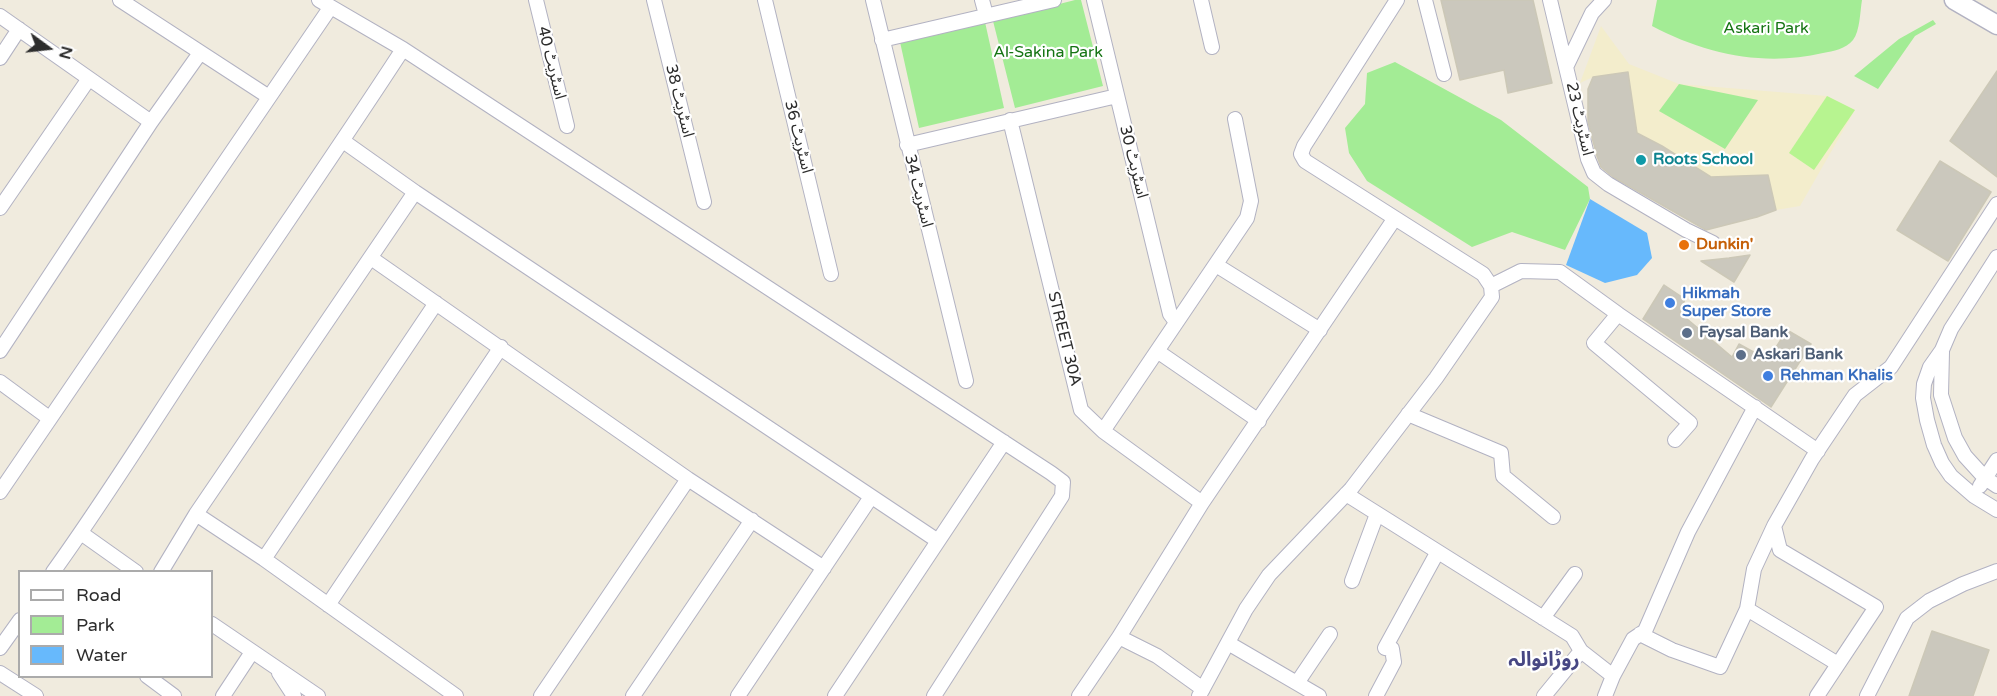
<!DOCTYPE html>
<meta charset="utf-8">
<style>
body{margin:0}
#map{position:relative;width:1997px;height:696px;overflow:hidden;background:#f0ebde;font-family:"Varela Round",sans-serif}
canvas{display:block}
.legend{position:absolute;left:18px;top:570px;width:195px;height:108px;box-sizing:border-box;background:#fff;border:2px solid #ababab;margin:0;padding:8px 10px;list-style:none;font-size:18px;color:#2d2d2d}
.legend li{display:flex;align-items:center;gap:12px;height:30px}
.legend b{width:30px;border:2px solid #ababab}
.north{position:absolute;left:18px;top:18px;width:60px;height:60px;-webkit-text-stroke:4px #fff;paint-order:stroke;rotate:105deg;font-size:16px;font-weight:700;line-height:24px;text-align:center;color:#2d2d2d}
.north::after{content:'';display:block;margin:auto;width:21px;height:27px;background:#2d2d2d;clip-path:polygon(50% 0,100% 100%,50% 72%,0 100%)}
</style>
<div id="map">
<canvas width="1997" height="696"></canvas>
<ul class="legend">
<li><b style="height:8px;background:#fff"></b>Road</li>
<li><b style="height:16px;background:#a3ec95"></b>Park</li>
<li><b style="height:16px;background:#67b9fc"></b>Water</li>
</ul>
<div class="north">N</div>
</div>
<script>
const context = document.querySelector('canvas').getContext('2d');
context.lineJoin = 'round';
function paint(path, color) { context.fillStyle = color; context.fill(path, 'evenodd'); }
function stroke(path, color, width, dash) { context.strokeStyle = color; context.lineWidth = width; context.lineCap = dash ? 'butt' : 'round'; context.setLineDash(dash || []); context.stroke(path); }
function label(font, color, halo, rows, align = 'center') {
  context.font = font + ' "Varela Round","Noto Sans Arabic",sans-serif'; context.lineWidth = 4.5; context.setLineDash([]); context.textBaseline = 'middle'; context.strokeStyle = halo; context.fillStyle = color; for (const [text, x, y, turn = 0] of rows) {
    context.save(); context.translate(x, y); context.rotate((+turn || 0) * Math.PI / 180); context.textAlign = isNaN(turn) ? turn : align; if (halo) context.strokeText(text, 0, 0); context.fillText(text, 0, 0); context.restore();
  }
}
const education = new Path2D(`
 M1601,26L1629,64L1679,84L1827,96L1855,110L1800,206L1776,210L1737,177H1711L1637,133L1593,77L1580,83Z`);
const green = new Path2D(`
 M1075,0H1081L1103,86L1015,108L993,21Z
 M1657,0H1862C1860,12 1860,31 1853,40C1846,49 1833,51 1823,53C1764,67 1705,54 1652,26Z
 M1933,20L1936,24L1915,36L1878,89L1854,76L1899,39Z
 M985,22L1004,108L919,128L900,42Z
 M1395,62L1501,120L1588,187L1590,199L1565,250L1512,232L1472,247L1367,181L1349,153L1345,128L1365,104L1367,73Z
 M1679,84L1758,100L1725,149L1659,111Z`);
const pitch = new Path2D(`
 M1827,96L1855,110L1814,170L1789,153Z`);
const water = new Path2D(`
 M1590,199L1647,233L1652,258L1637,275L1605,283L1566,265Z`);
const building = new Path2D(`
 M1441,0H1533L1552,83L1508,93L1504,70L1460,80Z
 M1997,71V177L1950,141Z
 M1628,72L1637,133L1662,146L1711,177L1768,175L1776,210L1757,217L1706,230L1613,177L1601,167L1597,156L1588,122V89L1593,77Z
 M1940,161L1991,192L1948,261L1897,230Z
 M1750,255L1734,282L1701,261L1729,258Z
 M1664,285L1685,299L1680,313L1732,357L1739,344L1768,360L1787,330L1811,344L1771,407L1643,319Z
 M1932,631L1989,650L1973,696H1909Z`);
const street = new Path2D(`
 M120,0L269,97
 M319,0L403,49L1051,473L1063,482L1062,496L934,696
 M536,0L567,126
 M654,0L704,202
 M765,0L831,274
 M873,0L966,381
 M982,0L986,15
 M1094,0L1170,314L1176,322
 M1201,0L1212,47
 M1425,0L1444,74
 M1550,0L1588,159L1594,173L1608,184L1686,230L1713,243
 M0,16L151,122
 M882,40L1054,0
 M0,58L19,29
 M1567,65L1592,13L1604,0
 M1010,120L1081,410L1103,431L1202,503
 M343,141L415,192L938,541
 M907,145L1117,96
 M0,208L88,80
 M1997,257L1951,329L1942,350L1930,367L1924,384L1923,398L1927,420L1934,445L1942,463L1951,476L1974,496L1997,510
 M371,258L688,479L824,568
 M1216,265L1320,330
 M1491,286L1521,271L1560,272L1618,314L1818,451
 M1618,314L1594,343L1690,423L1675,440
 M0,351L151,122L200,53
 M1157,351L1259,421
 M1942,352L1941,395L1955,438L1965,456L1985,478L1997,486
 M0,382L49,418
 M1408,414L1501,453L1503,476L1553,517
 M1103,431L1247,218L1251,201L1235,119
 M1980,486L1997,460
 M0,492L330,8
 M1346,494L1572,636L1581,651L1613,676L1633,639L1645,631L1688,532L1755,407
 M196,514L264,559L456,696
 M1774,526L1754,569L1747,609L1838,664
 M81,533L136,572
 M264,559L436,303
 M53,572C110,493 161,409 215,329C278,235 342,143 403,49
 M161,572L196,514L415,192
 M1352,581L1377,514
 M328,605L501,347
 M1543,618L1575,574
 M212,624L318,696
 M1640,634L1672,650L1720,667L1747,609
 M1228,643L1319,696
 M0,648L20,620
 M0,673L36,696
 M279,673L294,696
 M147,676L174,696
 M1297,683L1330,634
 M1203,689L1157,656L1119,637L1202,503L1395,218
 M223,696L252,652
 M541,696L688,479
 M633,696L752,520
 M738,696L871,497
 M835,696L1004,442
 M1079,696L1119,637
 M1199,696L1246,609L1269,575L1351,489L1436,378L1492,297L1491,286L1483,274L1305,161L1301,154L1304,146L1397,0
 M1376,696L1394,662L1392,649L1385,648L1437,553
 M1544,696L1581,651
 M1605,696L1613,676
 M1817,696L1876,607L1780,550L1774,526L1812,459L1855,395L1891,367L1997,204
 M1867,696L1907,618L1929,601L1963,584L1997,571`);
const secondary = new Path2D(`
 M1954,0L1997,25`);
const markers = [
 [1641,160,6,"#0f9aa8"],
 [1684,245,6,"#e8710a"],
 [1670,303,6,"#3f7fe0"],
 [1687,333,6,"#5c6f8a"],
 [1741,355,6,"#5c6f8a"],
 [1768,376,6,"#3f7fe0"]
];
const parkNames = [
 ["Askari Park",1766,29],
 ["Al-Sakina Park",1048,53]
];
const streetNames = [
 ["اسٹریٹ 40",551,63,76],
 ["اسٹریٹ 38",679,101,76],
 ["اسٹریٹ 23",1579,119,77],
 ["اسٹریٹ 36",798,137,76],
 ["اسٹریٹ 30",1133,162,76],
 ["اسٹریٹ 34",918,191,76],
 ["STREET 30A",1064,339,76]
];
const cultureNames = [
 ["Roots School",1653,160]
];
const foodNames = [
 ["Dunkin'",1696,245]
];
const shopNames = [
 ["Hikmah",1682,294],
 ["Super Store",1682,312],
 ["Rehman Khalis",1780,376]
];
const serviceNames = [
 ["Faysal Bank",1699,333],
 ["Askari Bank",1753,355]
];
const quarterNames = [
 ["روڑانوالہ",1544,661]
];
paint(education, '#f3edcc');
paint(green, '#a3ec95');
paint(pitch, '#b7f490');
paint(water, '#67b9fc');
paint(building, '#cbc8bd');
stroke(building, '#ccc8b7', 1.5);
stroke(street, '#b2b2c2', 16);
stroke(secondary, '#b2b2c2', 21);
stroke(street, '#fff', 14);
stroke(secondary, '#fff', 18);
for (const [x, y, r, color] of markers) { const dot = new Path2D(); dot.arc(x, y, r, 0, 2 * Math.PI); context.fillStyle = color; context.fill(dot); stroke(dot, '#fff', 2); }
label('16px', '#157413', '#fff', parkNames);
label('16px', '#2d2d2d', '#fff', streetNames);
label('bold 16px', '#0d838f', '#fff', cultureNames, 'left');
label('bold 16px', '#c56008', '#fff', foodNames, 'left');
label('bold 16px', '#366cbe', '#fff', shopNames, 'left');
label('bold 16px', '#4e5e75', '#fff', serviceNames, 'left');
label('bold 20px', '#474783', '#fff', quarterNames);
</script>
